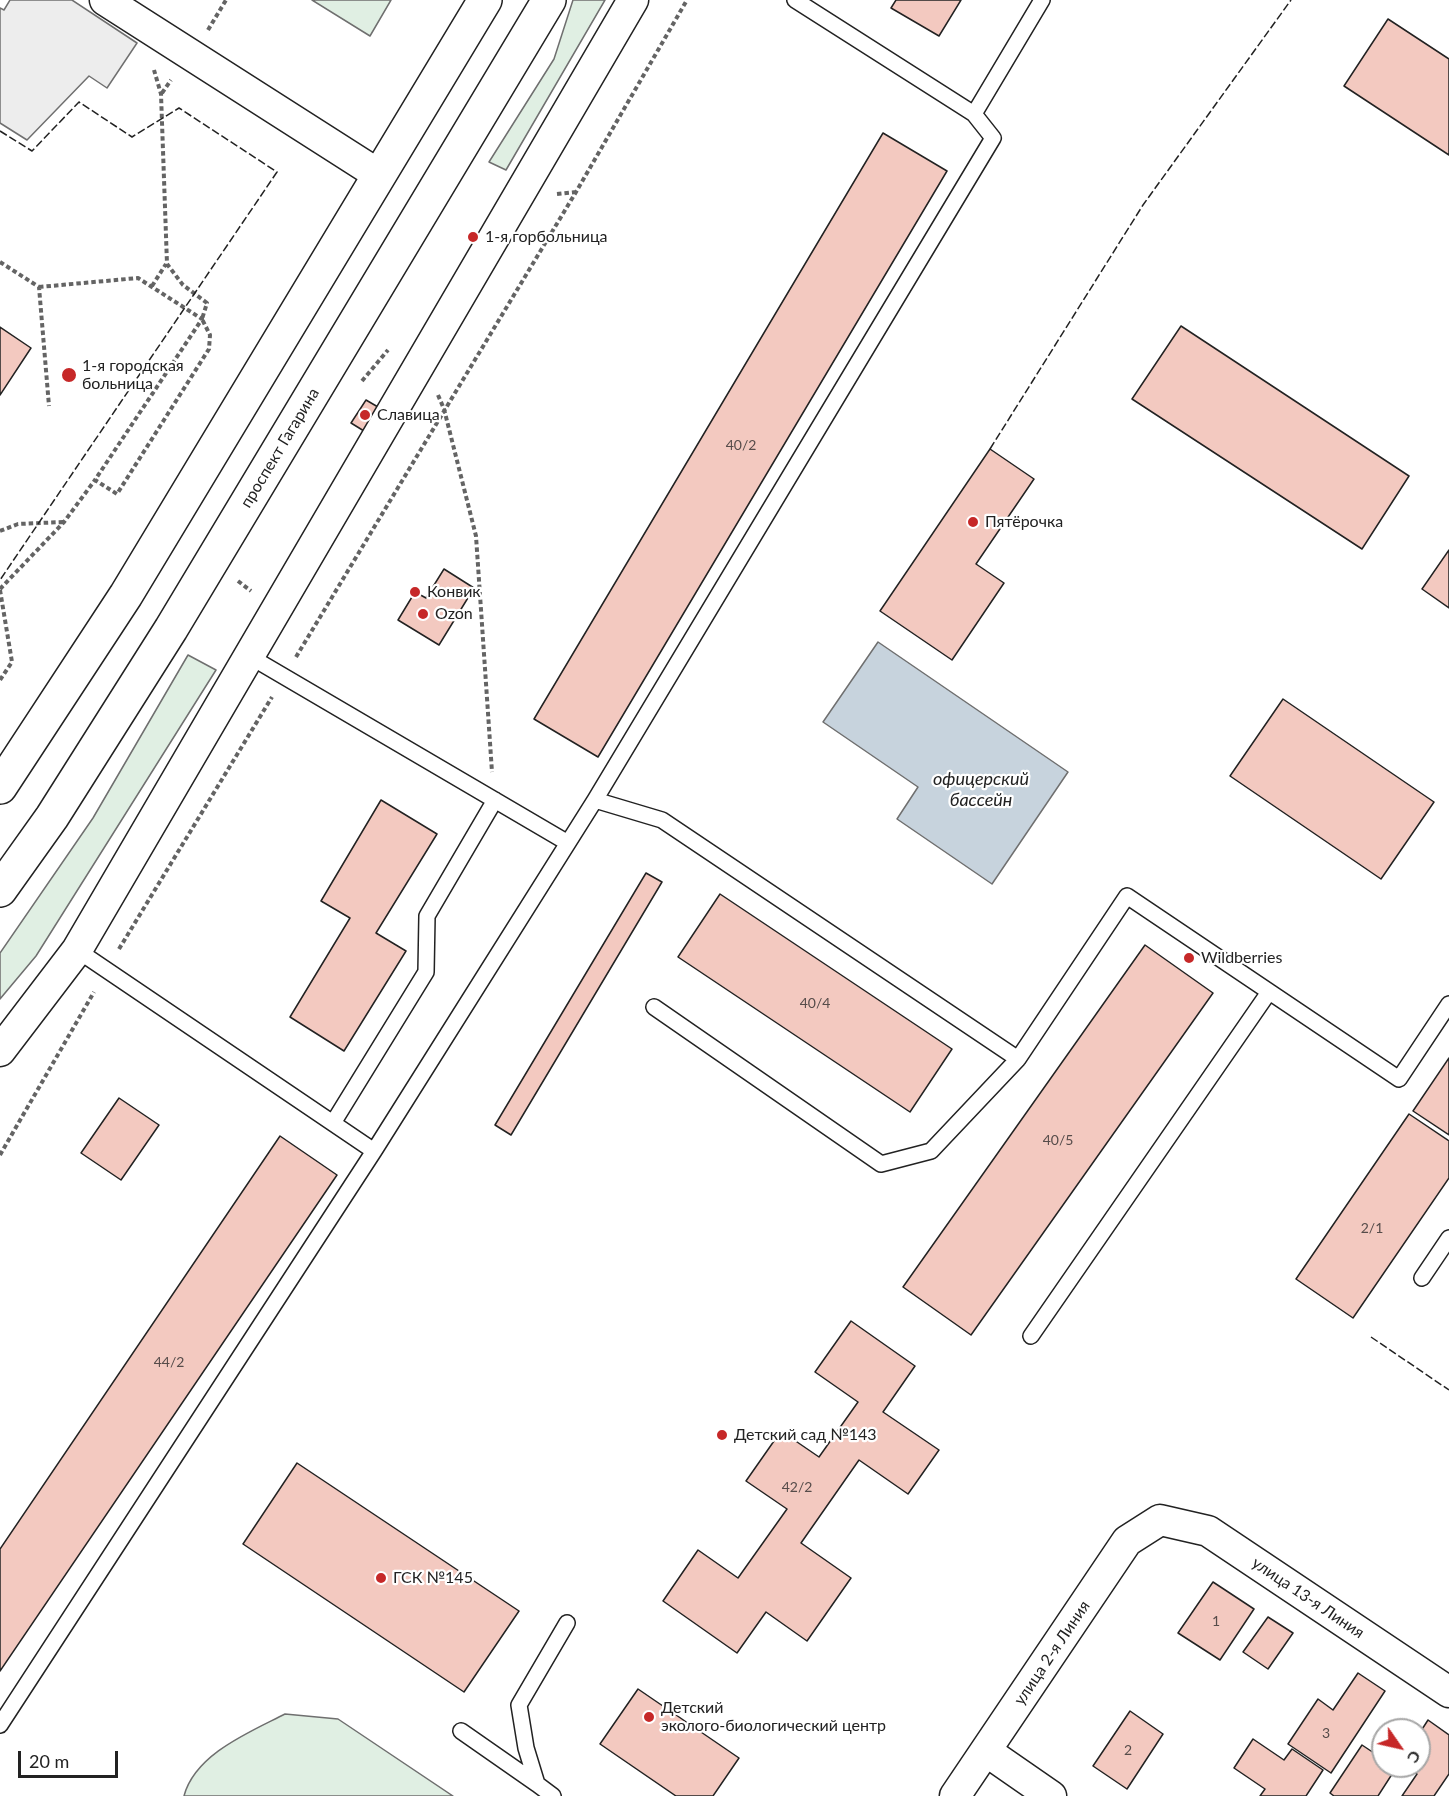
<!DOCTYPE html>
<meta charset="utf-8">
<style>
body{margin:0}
#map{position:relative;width:1449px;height:1796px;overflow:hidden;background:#fff;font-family:Lato,sans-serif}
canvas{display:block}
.north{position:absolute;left:1371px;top:1718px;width:60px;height:60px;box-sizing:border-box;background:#fff;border:2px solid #a7a7a7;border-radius:50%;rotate:124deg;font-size:16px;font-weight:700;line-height:24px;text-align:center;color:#222}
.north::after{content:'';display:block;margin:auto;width:21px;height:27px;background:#c62828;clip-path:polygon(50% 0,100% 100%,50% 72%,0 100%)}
.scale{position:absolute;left:18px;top:1751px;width:100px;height:27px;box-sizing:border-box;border:3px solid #222;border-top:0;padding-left:8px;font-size:18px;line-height:21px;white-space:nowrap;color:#222;-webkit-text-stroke:4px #fff;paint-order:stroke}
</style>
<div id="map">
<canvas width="1449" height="1796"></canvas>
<div class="north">С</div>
<div class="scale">20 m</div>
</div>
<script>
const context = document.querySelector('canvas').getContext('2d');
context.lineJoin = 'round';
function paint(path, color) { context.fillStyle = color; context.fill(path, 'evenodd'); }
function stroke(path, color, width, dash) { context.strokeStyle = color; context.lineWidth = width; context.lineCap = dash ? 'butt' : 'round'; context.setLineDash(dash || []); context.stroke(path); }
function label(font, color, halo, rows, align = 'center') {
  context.font = font + ' Lato,sans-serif'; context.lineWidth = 4.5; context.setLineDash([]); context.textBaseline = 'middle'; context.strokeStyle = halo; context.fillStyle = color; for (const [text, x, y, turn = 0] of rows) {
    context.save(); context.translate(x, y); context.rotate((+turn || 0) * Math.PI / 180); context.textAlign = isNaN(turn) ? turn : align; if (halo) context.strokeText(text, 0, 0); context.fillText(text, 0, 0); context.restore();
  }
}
const green = new Path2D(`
 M312,0H391L370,36Z
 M573,0H605L506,170L489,162L554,59Z
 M188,655L216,670L36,956L0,999V953L93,818Z
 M285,1714L338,1719L453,1796H184C195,1754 250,1732 285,1714Z`);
const parking = new Path2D(`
 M10,0H72L137,43L107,88L89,76L27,140L0,123V8L4,10Z`);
const water = new Path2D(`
 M878,642L1068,772L992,884L897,819L918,787L823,722Z`);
const building = new Path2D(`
 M896,0H961L939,36L891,8Z
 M1388,19L1449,59V155L1344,86Z
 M883,133L947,171L598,757L534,719Z
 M1181,326L1409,476L1362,549L1132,399Z
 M0,327L31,348L0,395Z
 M366,400L378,407L364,431L351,423Z
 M990,449L1034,479L976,564L1004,583L952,660L880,611Z
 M1449,550V608L1422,589Z
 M444,569L474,588L439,645L398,620L415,592L426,598Z
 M1283,699L1434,802L1381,879L1230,776Z
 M381,800L437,834L376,933L406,951L344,1051L290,1017L350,918L321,901Z
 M646,873L662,882L511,1135L495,1125Z
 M720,894L952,1049L910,1112L678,957Z
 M1145,945L1213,993L971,1335L903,1287Z
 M1449,1058V1135L1413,1111Z
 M119,1098L159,1125L121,1180L81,1153Z
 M1409,1114L1449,1141V1178L1353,1318L1296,1279Z
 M280,1136L337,1175L0,1671V1549Z
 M851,1321L915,1366L883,1412L939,1450L908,1494L859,1460L801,1543L851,1578L807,1641L766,1612L737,1653L663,1601L698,1550L738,1578L787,1509L746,1481L781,1431L819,1457L858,1402L815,1372Z
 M297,1463L519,1611L464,1692L243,1544Z
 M1213,1582L1254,1609L1220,1660L1178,1633Z
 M1268,1617L1293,1633L1268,1669L1243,1652Z
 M1358,1673L1385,1691L1331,1773L1288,1744L1318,1699L1333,1710Z
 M638,1689L739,1758L713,1796H676L600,1744Z
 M1130,1711L1163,1734L1127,1789L1093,1766Z
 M1428,1720L1449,1735V1774L1434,1796H1402L1417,1774L1406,1766H1419V1734Z
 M1253,1739L1284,1760L1292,1749L1323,1770L1306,1796H1260L1265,1789L1234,1768Z
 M1362,1745L1383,1759V1766L1396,1768L1378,1796H1334L1330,1793Z`);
const path = new Path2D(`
 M208,30L226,0
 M162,93L171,80
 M557,194L576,192
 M0,262L39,287L49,406
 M152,286L166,264
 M39,287L138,278L202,319L95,480L117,494L209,349L210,335L202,319L207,303L183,285L167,264L161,94L154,70
 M362,381L388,350
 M438,395L444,409L476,536L492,772
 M0,531L18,524L63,522
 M238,581L251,591
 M0,589L64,522L95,480
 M0,590L12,662L0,680
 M296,657L576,192L687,0
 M119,949L272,697
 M0,1155L94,992`);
const service = new Path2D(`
 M974,114L1042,0
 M249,656L568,843
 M595,800L662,820L1018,1059L1127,896L1399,1079L1449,1004
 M77,950L374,1151
 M654,1007L881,1164L931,1151L1018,1059
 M333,1123L426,972L427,916L495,800
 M1422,1278L1449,1238
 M1031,1336L1269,992
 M0,1725L374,1151L595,800L993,138L974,114L795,0
 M461,1731L537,1784
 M553,1796L537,1784L526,1748L519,1705L567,1623`);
const minor = new Path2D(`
 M105,0L379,175
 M0,1051L77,950L633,0
 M986,1751L1051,1796
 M955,1796L1127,1541L1160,1520L1208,1531L1449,1692`);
const primary = new Path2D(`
 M0,787L126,595L485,0
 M0,890L52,817L171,629L549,0`);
const fence = new Path2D(`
 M0,131L32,151L79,102L132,137L179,108L277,172L0,580
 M990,449L1143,205L1291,0
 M1371,1337L1449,1390`);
const markers = [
 [473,237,6,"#c62828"],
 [69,375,8,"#c62828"],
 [365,415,6,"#c62828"],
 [973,522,6,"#c62828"],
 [415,592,6,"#c62828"],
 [423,614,6,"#c62828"],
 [1189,958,6,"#c62828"],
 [722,1435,6,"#c62828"],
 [381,1578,6,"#c62828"],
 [649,1717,6,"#c62828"]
];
const numberNames = [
 ["40/2",741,445],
 ["40/4",815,1003],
 ["40/5",1058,1140],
 ["2/1",1372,1228],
 ["44/2",169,1362],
 ["42/2",797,1487],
 ["1",1216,1621],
 ["3",1326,1733],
 ["2",1128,1750]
];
const poiNames = [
 ["1-я горбольница",485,237],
 ["1-я городская",82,366],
 ["больница",82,384],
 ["Славица",377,415],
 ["Пятёрочка",985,522],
 ["Конвик",427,592],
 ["Ozon",435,614],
 ["Wildberries",1201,958],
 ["Детский сад №143",734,1435],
 ["ГСК №145",393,1578],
 ["Детский",661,1708],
 ["эколого-биологический центр",661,1726]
];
const streetNames = [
 ["проспект Гагарина",280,448,-59],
 ["улица 13-я Линия",1308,1598,34],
 ["улица 2-я Линия",1052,1653,-56]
];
const waterNames = [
 ["офицерский",981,779],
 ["бассейн",981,800]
];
paint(green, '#e0efe3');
stroke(green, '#6f6f6f', 1.5);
paint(parking, '#ededed');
stroke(parking, '#6f6f6f', 1.5);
paint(water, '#c7d3dd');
stroke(water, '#6f6f6f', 1.5);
paint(building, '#f3c9c0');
stroke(building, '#222', 1.5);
stroke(service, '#222', 18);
stroke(minor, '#222', 33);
stroke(primary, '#222', 36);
stroke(path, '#646464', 4, [4.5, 3]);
stroke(service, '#fff', 15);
stroke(minor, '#fff', 30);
stroke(primary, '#fff', 33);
stroke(fence, '#222', 1.5, [8, 3]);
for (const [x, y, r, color] of markers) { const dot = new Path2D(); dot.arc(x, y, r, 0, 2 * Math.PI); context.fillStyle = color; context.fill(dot); stroke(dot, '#fff', 2); }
label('14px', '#564c4a', null, numberNames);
label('16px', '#222', '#fff', poiNames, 'left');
label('16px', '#222', '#fff', streetNames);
label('italic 18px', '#222', '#fff', waterNames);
</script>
